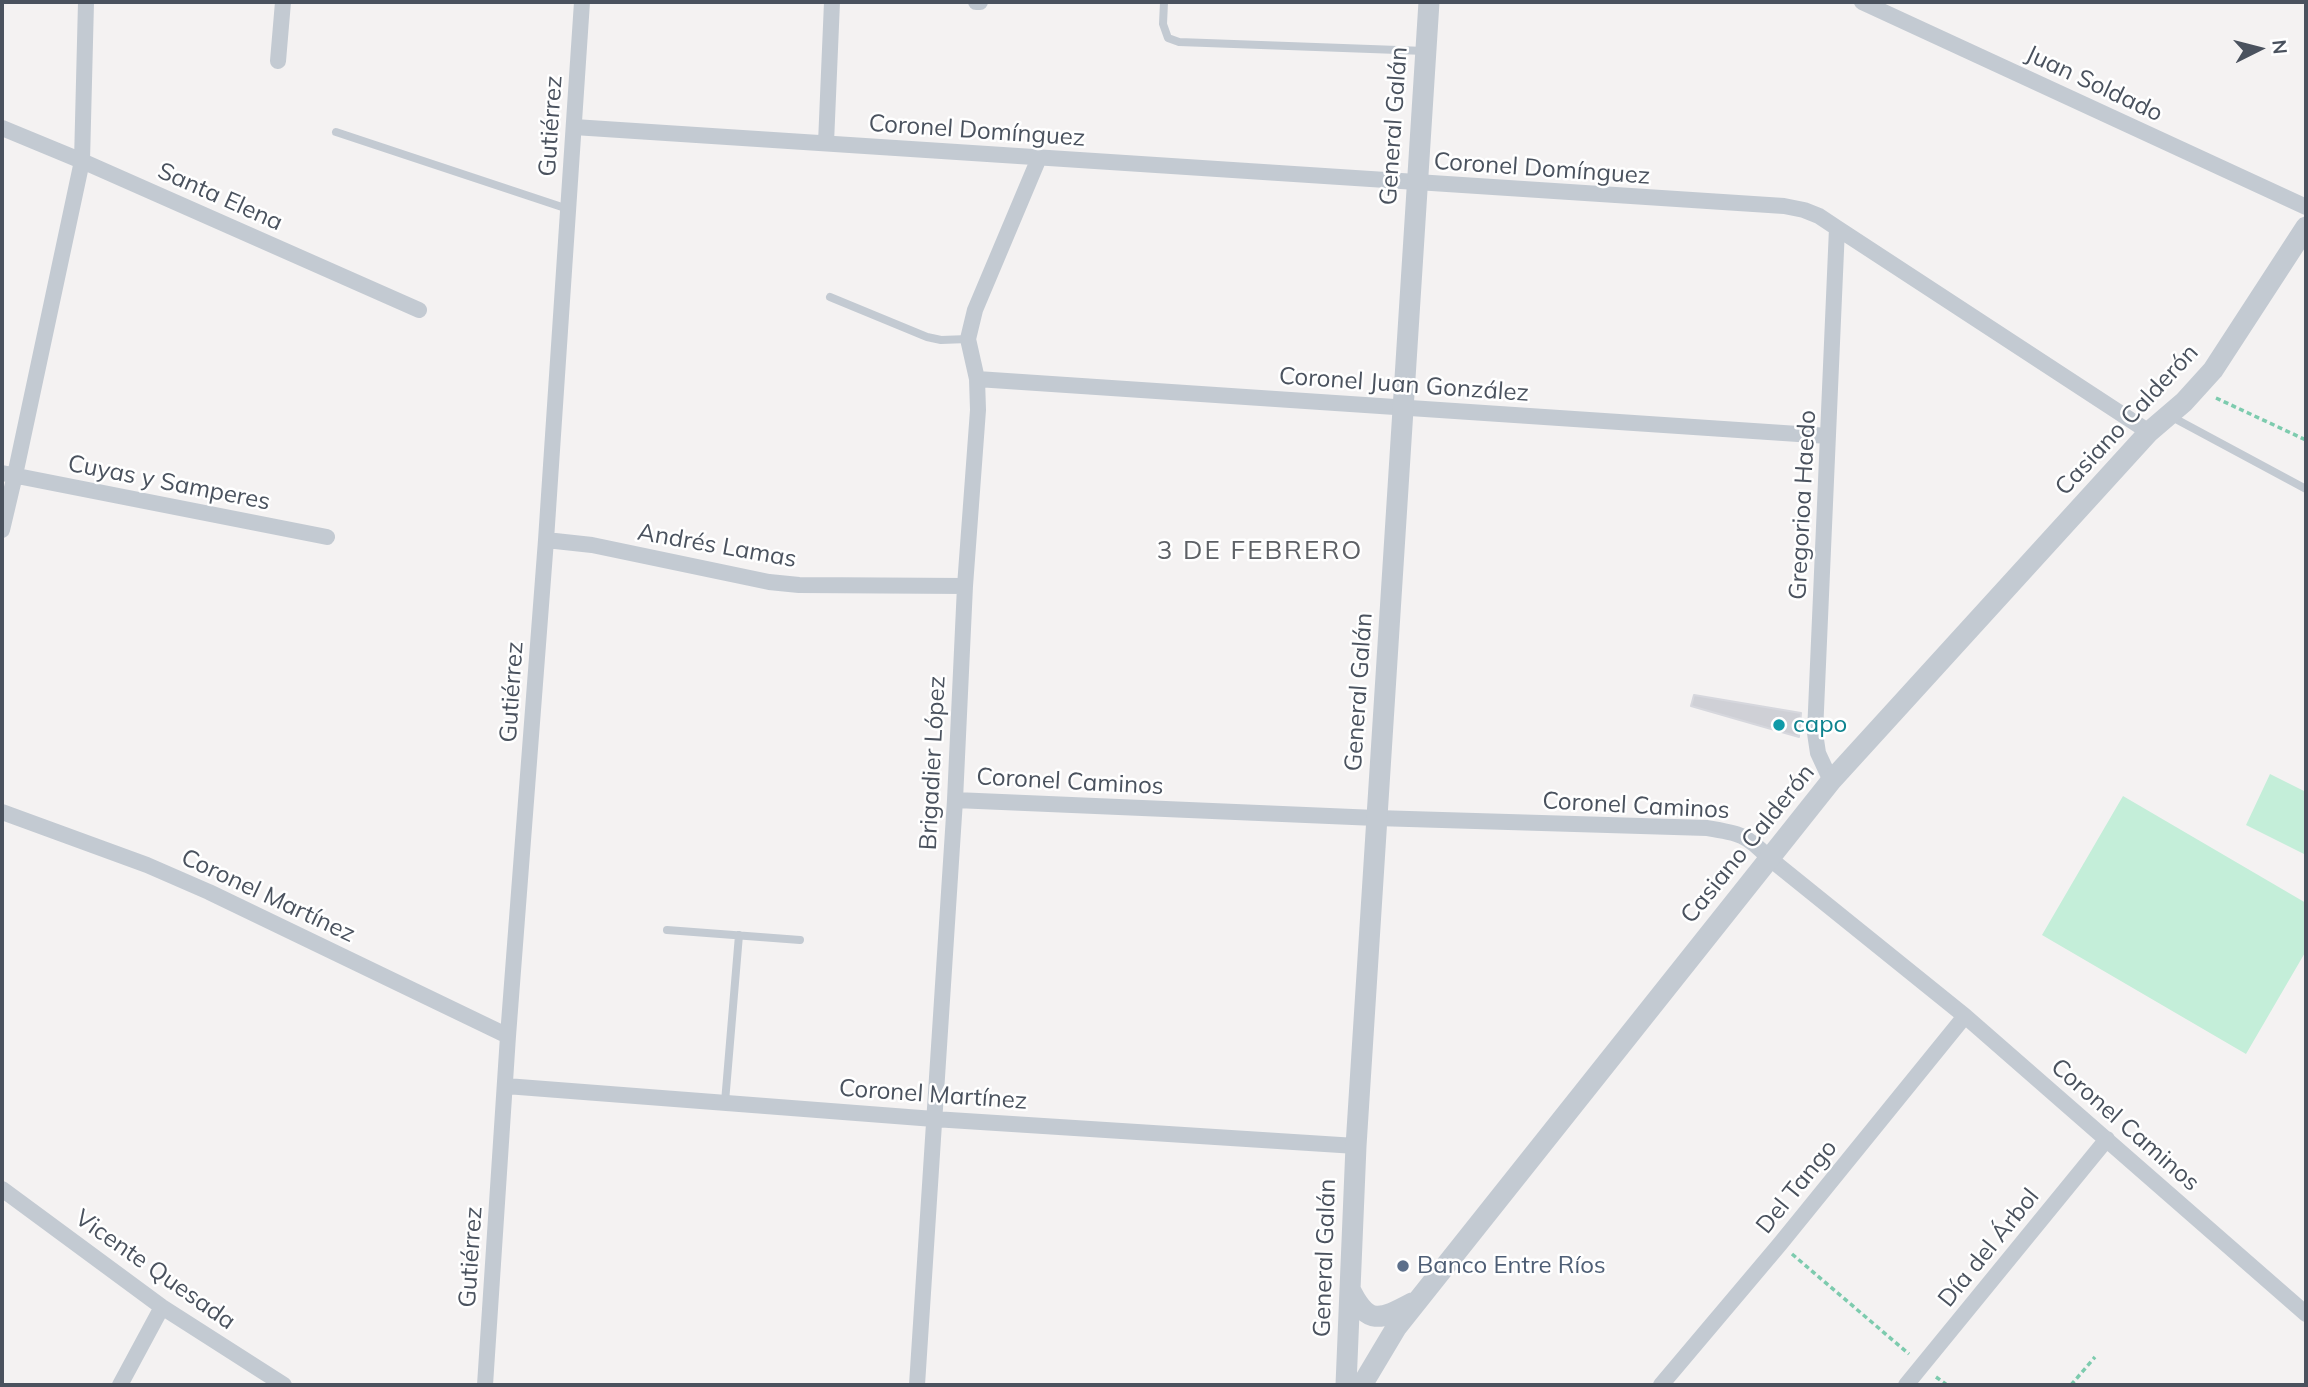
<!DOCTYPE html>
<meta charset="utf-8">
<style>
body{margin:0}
#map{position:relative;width:2308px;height:1387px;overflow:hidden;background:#f4f2f2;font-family:Mulish,sans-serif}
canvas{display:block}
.frame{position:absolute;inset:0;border:4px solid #4a525e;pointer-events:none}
.north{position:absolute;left:2224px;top:14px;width:70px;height:70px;-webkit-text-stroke:5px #fff;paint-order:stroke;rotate:84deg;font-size:19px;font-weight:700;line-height:28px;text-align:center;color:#4a525e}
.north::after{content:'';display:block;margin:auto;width:24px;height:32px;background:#4a525e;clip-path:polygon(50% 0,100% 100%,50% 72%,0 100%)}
</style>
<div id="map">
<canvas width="2308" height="1387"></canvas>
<div class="frame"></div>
<div class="north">N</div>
</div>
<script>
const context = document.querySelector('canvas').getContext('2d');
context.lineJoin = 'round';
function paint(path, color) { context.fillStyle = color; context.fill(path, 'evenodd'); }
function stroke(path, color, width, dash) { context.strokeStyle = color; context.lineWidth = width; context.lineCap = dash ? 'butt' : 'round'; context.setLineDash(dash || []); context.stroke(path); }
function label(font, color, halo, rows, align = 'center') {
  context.font = font + ' Mulish,sans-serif'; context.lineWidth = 5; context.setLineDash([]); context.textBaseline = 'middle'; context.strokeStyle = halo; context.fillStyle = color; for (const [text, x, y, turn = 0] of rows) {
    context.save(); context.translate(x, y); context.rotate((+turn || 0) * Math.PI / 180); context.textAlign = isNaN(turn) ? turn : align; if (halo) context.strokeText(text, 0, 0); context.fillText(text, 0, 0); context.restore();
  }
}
const green = new Path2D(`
 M2270,774L2306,792V855L2246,825Z
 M2123,796L2306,903V951L2246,1054L2042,935Z`);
const building = new Path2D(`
 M1694,695L1801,713L1799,737L1691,706Z`);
const path = new Path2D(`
 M2216,398L2306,440
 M1792,1254L1909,1354
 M1936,1377L1947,1385
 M2071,1385L2095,1357`);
const service = new Path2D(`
 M1164,2L1163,24L1168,38L1179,42L1425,51
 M336,132L568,209
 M830,297L927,337L941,340L968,339
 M2172,417L2306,489
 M667,930L800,940
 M725,1102L739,935`);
const minor = new Path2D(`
 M976,2H980
 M1862,2L2306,207
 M278,61L283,2
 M574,127L1784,206L1804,210L1819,216L1837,228L2149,432
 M2,128L82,161L419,310
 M826,143L832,2
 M977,379L1828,436
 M2,473L327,537
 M2,530L15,475L82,161L86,2
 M546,540L592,545L769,582L799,585L965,586
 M1831,781L1818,753L1815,733L1837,228
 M955,800L1376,818L1707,828C1739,833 1746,834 1769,858L1965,1016L2306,1314
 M2,812L147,865L209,892L508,1036
 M506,1086L934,1119L1356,1146
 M2,1189L162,1307L284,1385
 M120,1385L162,1307
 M485,1385L508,1036L546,540L582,2
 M917,1385L955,800L965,586L978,410L977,379L968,339L975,310L1039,158
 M1661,1385L1780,1244L1965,1016
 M1906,1385L2107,1139`);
const tertiary = new Path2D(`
 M1350,1289C1368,1326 1380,1320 1412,1303
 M1346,1385L1356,1146L1429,2
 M1362,1385L1396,1328L1831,781L2149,432L2184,402L2213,370L2306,227`);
const markers = [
 [1779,725,7,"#0f9aa8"],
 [1403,1266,7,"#5c6f8a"]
];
const streetNames = [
 ["Juan Soldado",2094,84,25],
 ["Gutiérrez",551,126,-86],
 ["General Galán",1394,126,-86],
 ["Coronel Domínguez",977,131,4],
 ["Coronel Domínguez",1542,169,4],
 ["Santa Elena",220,197,24],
 ["Coronel Juan González",1404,385,4],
 ["Casiano Calderón",2127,420,-47],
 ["Cuyas y Samperes",169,483,11],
 ["Gregorioa Haedo",1803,505,-87],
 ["Andrés Lamas",717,546,10],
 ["Gutiérrez",512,692,-86],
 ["General Galán",1359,692,-86],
 ["Brigadier López",933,763,-87],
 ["Coronel Caminos",1070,782,3],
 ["Coronel Caminos",1636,806,3],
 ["Casiano Calderón",1748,844,-51],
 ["Coronel Martínez",268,896,25],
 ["Coronel Martínez",933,1095,4],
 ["Coronel Caminos",2125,1125,41],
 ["Del Tango",1797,1187,-51],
 ["Día del Árbol",1989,1248,-51],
 ["Gutiérrez",471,1257,-86],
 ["General Galán",1325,1258,-88],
 ["Vicente Quesada",155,1270,35]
];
const cultureNames = [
 ["capo",1793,725]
];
const serviceNames = [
 ["Banco Entre Ríos",1417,1266]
];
const neighbourhoodNames = [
 ["3 DE FEBRERO",1260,551]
];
paint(green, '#c4eed9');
paint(building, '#cfd0d6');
stroke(building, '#d6d7dd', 2);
stroke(path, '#7dcbae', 3.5, [5, 3.5]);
stroke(service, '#c3cad2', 8);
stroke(minor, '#c3cad2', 16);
stroke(tertiary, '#c3cad2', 21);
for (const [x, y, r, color] of markers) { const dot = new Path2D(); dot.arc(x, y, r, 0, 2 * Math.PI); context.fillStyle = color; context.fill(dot); stroke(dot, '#fff', 2.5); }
label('24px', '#4a525e', '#fff', streetNames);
label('24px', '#0d838f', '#fff', cultureNames, 'left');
label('24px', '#4e5e75', '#fff', serviceNames, 'left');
context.letterSpacing = '2px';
label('26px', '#5e6166', '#fff', neighbourhoodNames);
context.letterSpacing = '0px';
</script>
